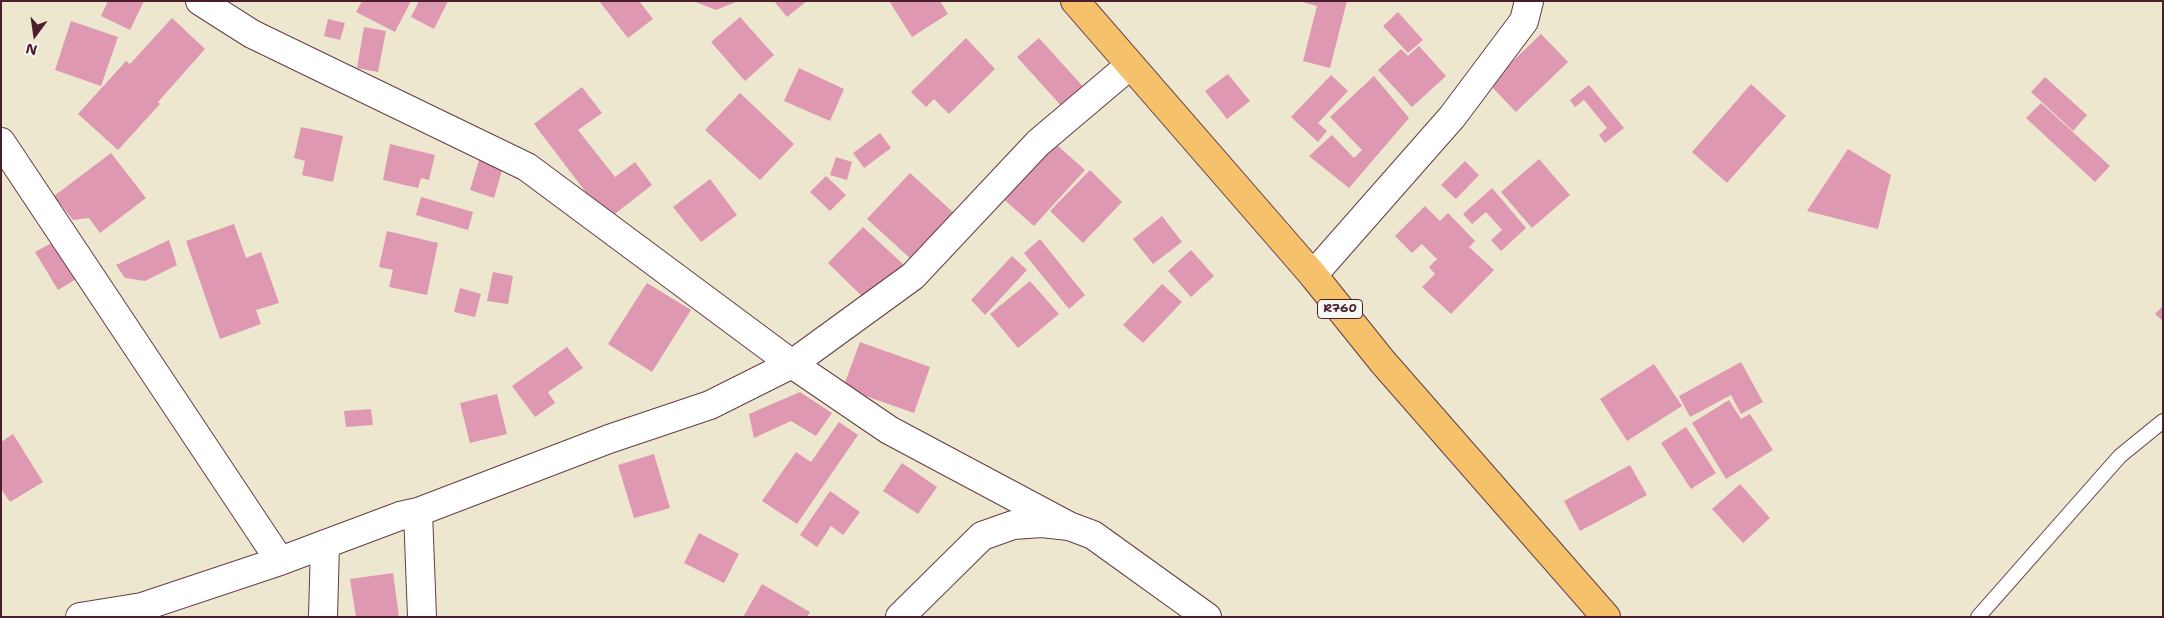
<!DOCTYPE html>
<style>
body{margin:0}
#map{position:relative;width:2164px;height:618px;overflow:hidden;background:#eee7d0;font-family:"Shantell Sans",sans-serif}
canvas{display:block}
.frame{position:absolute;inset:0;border:2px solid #4a1f2b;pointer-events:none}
.north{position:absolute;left:10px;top:10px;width:50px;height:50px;-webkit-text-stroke:4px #f6f6f2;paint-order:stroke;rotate:194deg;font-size:14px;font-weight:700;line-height:20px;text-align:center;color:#4a1f2b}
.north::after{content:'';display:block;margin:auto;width:18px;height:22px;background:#4a1f2b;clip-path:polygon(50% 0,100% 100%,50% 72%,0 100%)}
</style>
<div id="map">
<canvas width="2164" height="618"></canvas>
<div class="frame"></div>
<div class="north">N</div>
</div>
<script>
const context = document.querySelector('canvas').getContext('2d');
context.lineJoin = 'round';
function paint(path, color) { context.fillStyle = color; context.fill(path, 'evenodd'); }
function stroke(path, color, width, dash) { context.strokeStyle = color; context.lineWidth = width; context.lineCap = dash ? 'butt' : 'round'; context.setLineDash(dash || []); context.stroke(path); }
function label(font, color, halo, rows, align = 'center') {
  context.font = font + ' "Shantell Sans",sans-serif'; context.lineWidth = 4.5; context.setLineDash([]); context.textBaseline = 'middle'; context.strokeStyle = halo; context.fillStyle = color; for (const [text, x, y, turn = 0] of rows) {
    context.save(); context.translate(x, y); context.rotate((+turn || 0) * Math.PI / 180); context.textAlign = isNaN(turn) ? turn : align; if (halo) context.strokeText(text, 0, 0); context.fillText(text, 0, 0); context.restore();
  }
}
const building = new Path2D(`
 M108,1H144L130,30L101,16Z
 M362,1H411L395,32L356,12Z
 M419,1H448L434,29L411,17Z
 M599,1H639L653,19L628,38Z
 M693,1H738L716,10Z
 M774,1H807L787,17Z
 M889,1H940L948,14L912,37Z
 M1347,1L1330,68L1303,61L1317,6L1299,1Z
 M1398,12L1423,40L1408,53L1383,26Z
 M740,17L774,55L745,81L711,42Z
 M172,18L205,49L158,102L160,104L118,150L78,114L126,61L130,64Z
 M328,19L345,23L340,40L324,36Z
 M71,21L118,37L101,86L55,70Z
 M364,27L386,31L378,72L357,68Z
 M1541,34L1568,62L1516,112L1489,84Z
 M966,38L995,69L949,114L934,99L926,107L911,92Z
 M1039,38L1087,91L1065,110L1017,57Z
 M1419,46L1446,76L1412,107L1378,70L1401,49L1408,56Z
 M799,68L844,89L830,121L784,101Z
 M1228,74L1250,101L1227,119L1205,91Z
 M1331,75L1348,91L1318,123L1327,131L1318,142L1291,117Z
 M1374,76L1409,118L1349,188L1309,156L1332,135L1354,158L1362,150L1330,117Z
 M2045,77L2087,115L2073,131L2031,92Z
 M1751,84L1786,116L1727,183L1692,152Z
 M1589,85L1624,128L1605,143L1599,135L1607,128L1584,100L1575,107L1570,100Z
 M582,87L602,113L578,130L615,177L635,162L652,185L607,220L534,124Z
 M740,93L794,144L760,180L705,130Z
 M2041,103L2110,166L2095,182L2026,118Z
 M301,127L343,136L333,182L302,175L305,161L294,158Z
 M880,133L891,148L864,168L853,153Z
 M1050,139L1085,170L1034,226L999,195Z
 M390,144L435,155L429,180L421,178L418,188L383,180Z
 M1848,149L1891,175L1878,229L1807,211Z
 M111,153L146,198L100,233L89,218L73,220L54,196Z
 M836,157L852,162L847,180L830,175Z
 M1539,159L1570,195L1532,228L1501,192Z
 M479,160L503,167L494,198L470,190Z
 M1465,161L1479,175L1456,199L1441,185Z
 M1090,170L1122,202L1083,243L1050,211Z
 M910,173L955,214L912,260L867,219Z
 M826,176L846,195L830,211L810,192Z
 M710,179L737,215L701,242L673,207Z
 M1492,188L1526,228L1501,251L1491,240L1502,230L1486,212L1472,224L1463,214Z
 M421,197L473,212L468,230L416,215Z
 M1425,206L1440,221L1448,213L1475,241L1469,247L1494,270L1451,314L1422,287L1435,274L1429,267L1437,259L1422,244L1412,253L1395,236Z
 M1162,216L1182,242L1153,264L1133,239Z
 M234,224L246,258L261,252L279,303L256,310L261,324L220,339L186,241Z
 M863,227L904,265L868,302L828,263Z
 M387,231L438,243L427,295L389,287L393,270L379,267Z
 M59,239L81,276L58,290L35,252Z
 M1040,239L1085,295L1069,309L1024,253Z
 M169,240L177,265L145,281L125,278L116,265Z
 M1191,250L1214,276L1191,297L1168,271Z
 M1012,256L1027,270L985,315L971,300Z
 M493,272L513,276L508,304L487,301Z
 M1030,281L1059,314L1018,348L990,314Z
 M647,283L691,310L652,372L608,344Z
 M1162,284L1182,302L1143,343L1123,325Z
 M460,288L481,294L475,317L454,312Z
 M2163,306V321L2155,314Z
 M860,342L930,367L914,413L843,388Z
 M567,347L583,368L548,392L555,403L535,417L512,386Z
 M1741,362L1763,402L1741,414L1731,395L1690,417L1679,396Z
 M1654,364L1682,406L1627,441L1600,399Z
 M800,392L832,413L816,436L791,421L754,438L749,414Z
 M497,394L507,434L470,443L460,403Z
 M1729,400L1741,419L1750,414L1773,450L1726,479L1692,423Z
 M371,409L373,425L346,427L344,411Z
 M839,422L858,435L797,524L762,501L796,452L811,462Z
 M1686,427L1716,473L1691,489L1661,443Z
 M13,434L43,482L10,502L1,489V442Z
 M654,454L670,508L634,518L618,465Z
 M902,463L937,487L918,514L883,491Z
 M1630,465L1647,495L1580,531L1564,501Z
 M1740,484L1770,518L1743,543L1712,509Z
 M830,491L860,512L843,535L831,526L817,547L800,535Z
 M699,533L739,554L724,583L684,563Z
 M393,573L399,617H356L350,579Z
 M762,584L810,612L807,617H743Z`);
const service = new Path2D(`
 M1978,617L2120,456L2163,421`);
const minor = new Path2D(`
 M200,1L252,34L527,167L792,364L889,430L1069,526
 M1,142L280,561
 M1313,275L1452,117L1524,21L1529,1
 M418,512L422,617
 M80,617L142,607L280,561L400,516L418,512L609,439L710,405L792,364L913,276L1038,143L1129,66
 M323,617L325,544
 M900,617L982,536L1013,525L1042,523L1069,526L1093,535L1207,617`);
const primary = new Path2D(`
 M1075,1L1313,275L1382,361L1606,617`);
const shields = [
 [1340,309,45]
];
const shieldNames = [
 ["R760",1340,309]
];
paint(building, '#de98b2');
stroke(service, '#633d44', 16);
stroke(minor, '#633d44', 30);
stroke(primary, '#633d44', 30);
stroke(service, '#fff', 14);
stroke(minor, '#fff', 28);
stroke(primary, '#f6c16b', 28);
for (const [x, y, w] of shields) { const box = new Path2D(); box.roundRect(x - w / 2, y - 9.5, w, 19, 4); context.fillStyle = '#f6f6f2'; context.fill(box); stroke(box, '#4a1f2b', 1); }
label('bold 12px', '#4a1f2b', null, shieldNames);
</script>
